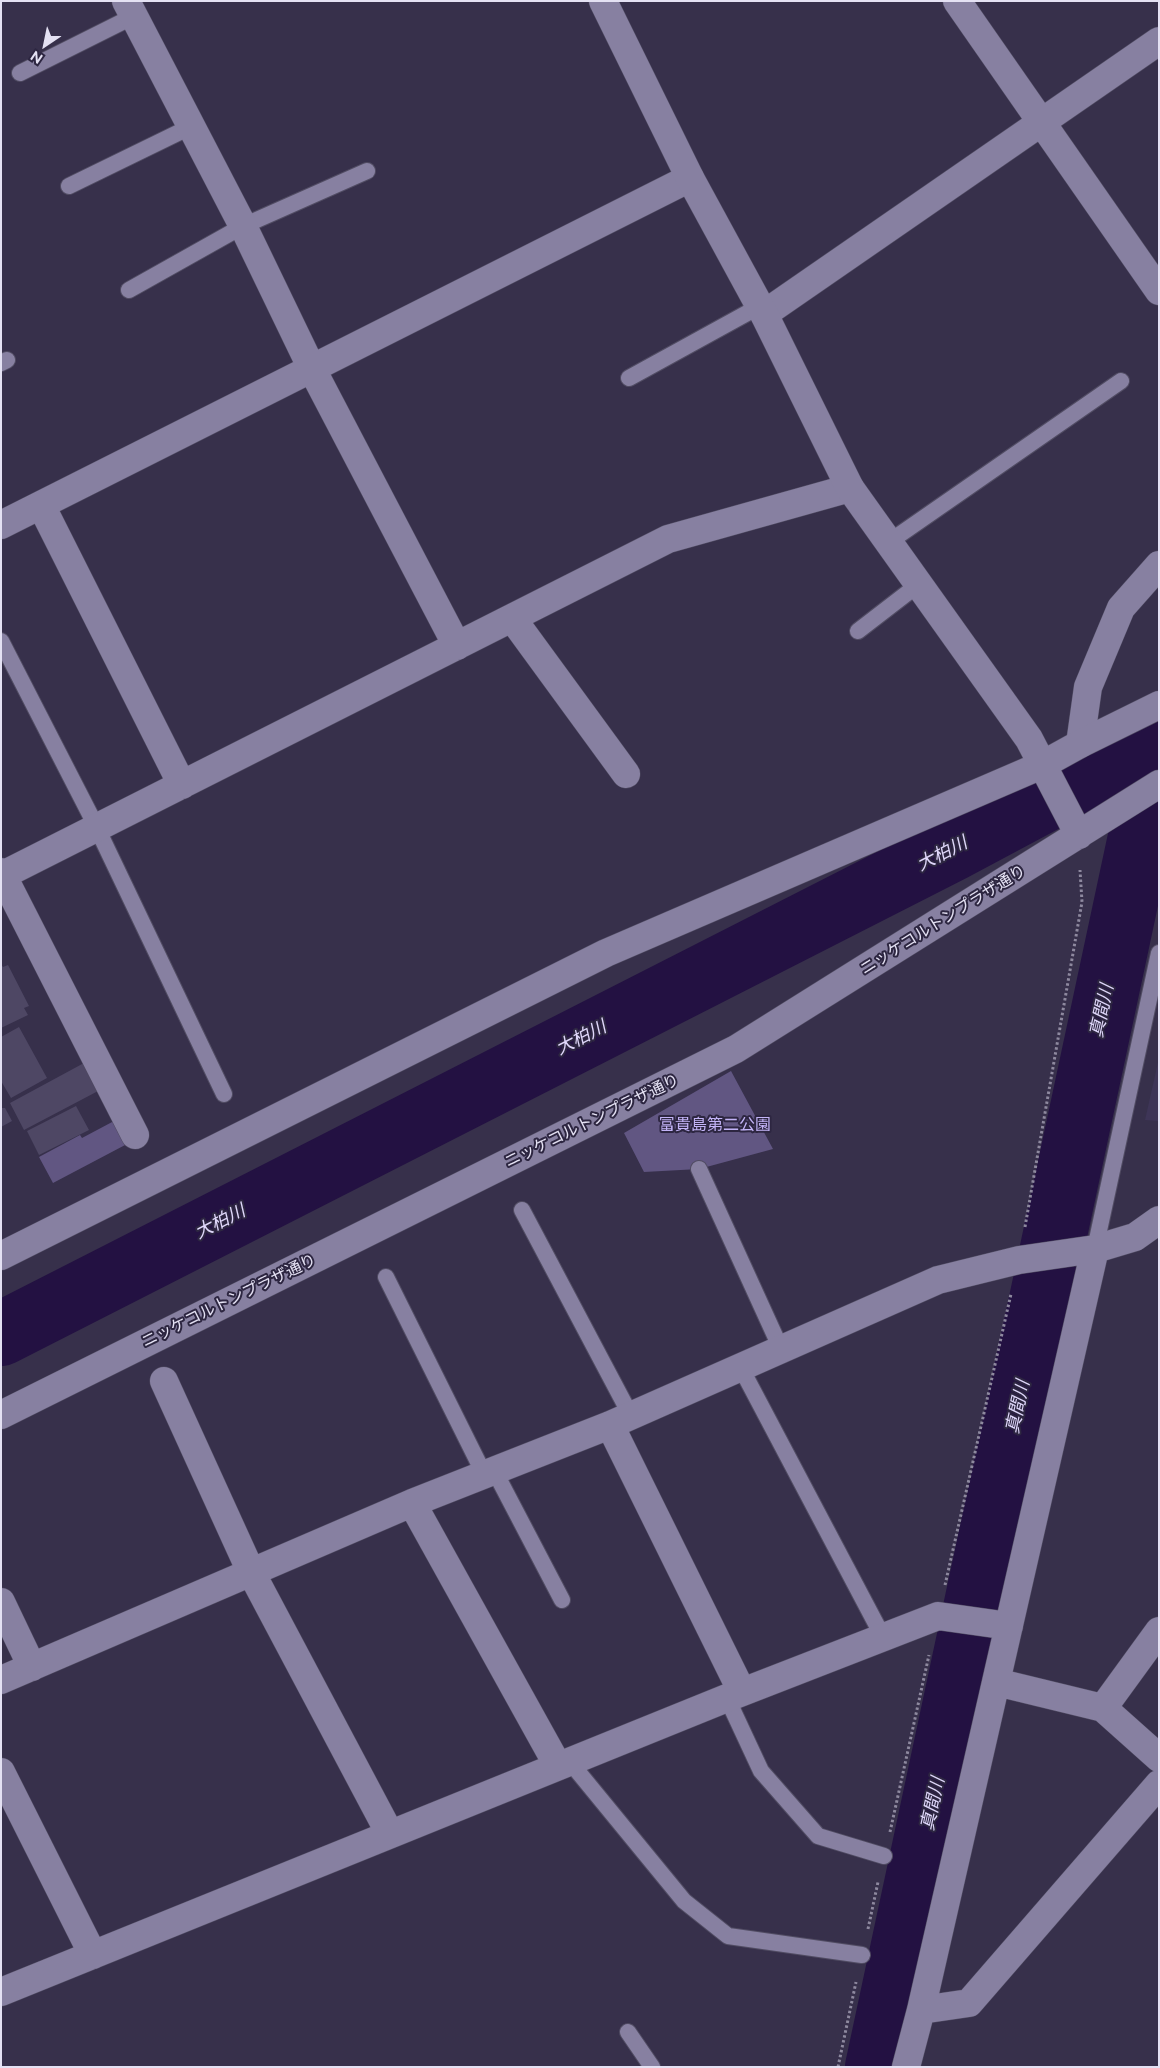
<!DOCTYPE html>
<meta charset="utf-8">
<style>
body{margin:0}
#map{position:relative;width:1160px;height:2068px;overflow:hidden;background:#37304b;font-family:Raleway,sans-serif}
canvas{display:block}
.frame{position:absolute;inset:0;border:2px solid #e4e1f3;pointer-events:none}
.north{position:absolute;left:20px;top:20px;width:50px;height:50px;-webkit-text-stroke:4px #2d2641;paint-order:stroke;rotate:214deg;font-size:14px;font-weight:700;line-height:20px;text-align:center;color:#e4e1f3}
.north::after{content:'';display:block;margin:auto;width:18px;height:22px;background:#e4e1f3;clip-path:polygon(50% 0,100% 100%,50% 72%,0 100%)}
</style>
<div id="map">
<canvas width="1160" height="2068"></canvas>
<div class="frame"></div>
<div class="north">N</div>
</div>
<script>
const context = document.querySelector('canvas').getContext('2d');
context.lineJoin = 'round';
function paint(path, color) { context.fillStyle = color; context.fill(path, 'evenodd'); }
function stroke(path, color, width, dash) { context.strokeStyle = color; context.lineWidth = width; context.lineCap = dash ? 'butt' : 'round'; context.setLineDash(dash || []); context.stroke(path); }
function label(font, color, halo, rows, align = 'center') {
  context.font = font + ' Raleway,"Noto Sans JP",sans-serif'; context.lineWidth = 4; context.setLineDash([]); context.textBaseline = 'middle'; context.strokeStyle = halo; context.fillStyle = color; for (const [text, x, y, turn = 0] of rows) {
    context.save(); context.translate(x, y); context.rotate((+turn || 0) * Math.PI / 180); context.textAlign = isNaN(turn) ? turn : align; if (halo) context.strokeText(text, 0, 0); context.fillText(text, 0, 0); context.restore();
  }
}
const built = new Path2D(`
 M1159,1058V1121L1145,1120Z`);
const green = new Path2D(`
 M731,1071L773,1149L699,1169L644,1172L624,1133Z
 M114,1121L127,1144L53,1183L39,1157L80,1135L82,1138Z`);
const river = new Path2D(`
 M1,1334L953,849L1159,739
 M877,2067L1159,748`);
const building = new Path2D(`
 M1,964L3,967L8,965L29,1006L24,1008L28,1015L1,1028Z
 M19,1027L47,1078L11,1098L1,1081V1037Z
 M84,1063L100,1090L24,1130L10,1103Z
 M76,1106L89,1130L39,1155L27,1131Z
 M1,1108H5L12,1121L1,1127Z`);
const path = new Path2D(`
 M1025,1227L1082,902L1080,870
 M945,1585L1011,1294
 M890,1832L929,1655
 M868,1929L878,1882
 M838,2067L856,1982`);
const service = new Path2D(`
 M20,73L134,16
 M69,186L190,127
 M129,290L243,226L367,171
 M1,363L7,360
 M629,378L760,306
 M889,542L1121,381
 M858,631L919,584
 M1,641L97,828L224,1094
 M699,1169L781,1349
 M522,1210L631,1416
 M1095,1249L1159,953
 M386,1277L484,1474
 M741,1368L883,1637
 M494,1470L562,1600
 M727,1698L761,1771L818,1836L884,1856
 M570,1762L684,1901L728,1936L862,1955
 M628,2032L652,2067`);
const minor = new Path2D(`
 M126,1L243,226L312,369L457,646
 M957,1L1159,291
 M764,314L1159,41
 M41,505L182,785
 M1,525L690,178
 M512,618L626,774
 M1080,744L1088,687L1121,608L1159,565
 M1,872L135,1135
 M1,876L668,539L850,488
 M164,1381L251,1572L390,1834
 M610,1425L742,1692
 M412,1503L558,1766
 M1,1602L32,1667
 M1,1680L412,1503L610,1425L938,1280L1019,1260L1095,1249L1135,1237L1159,1220
 M996,1682L1103,1708L1159,1758
 M1103,1708L1159,1631
 M1,1772L93,1955
 M1,1992L727,1698L938,1616L1009,1626
 M921,2010L969,2003L1159,1784
 M906,2067L921,2010L1095,1249`);
const tertiary = new Path2D(`
 M603,1L690,178L764,314L850,488L1029,739L1079,835
 M1,1256L606,953L1042,765L1080,744L1159,705
 M1,1415L736,1049L1159,784`);
const streetNames = [
 ["ニッケコルトンプラザ通り",943,920,-32],
 ["ニッケコルトンプラザ通り",592,1121,-26],
 ["ニッケコルトンプラザ通り",229,1301,-26]
];
const parkNames = [
 ["富貴島第二公園",715,1125]
];
const waterNames = [
 ["大柏川",942,854,-27],
 ["真間川",1102,1011,-78],
 ["大柏川",581,1038,-27],
 ["大柏川",220,1222,-27],
 ["真間川",1018,1407,-78],
 ["真間川",933,1804,-78]
];
paint(built, '#3e3557');
paint(green, '#615682');
stroke(river, '#231142', 64);
paint(building, '#4e4764');
stroke(service, '#514c63', 18);
stroke(minor, '#514c63', 29);
stroke(tertiary, '#514c63', 29);
stroke(path, '#8e899f', 3, [2.5, 2.5]);
stroke(service, '#8780a1', 16);
stroke(minor, '#8780a1', 28);
stroke(tertiary, '#8780a1', 28);
label('16px', '#e4e1f3', '#2d2641', streetNames);
label('16px', '#c3b4f7', '#2d2641', parkNames);
label('italic 18px', '#e0d8fb', '#2d2641', waterNames);
</script>
